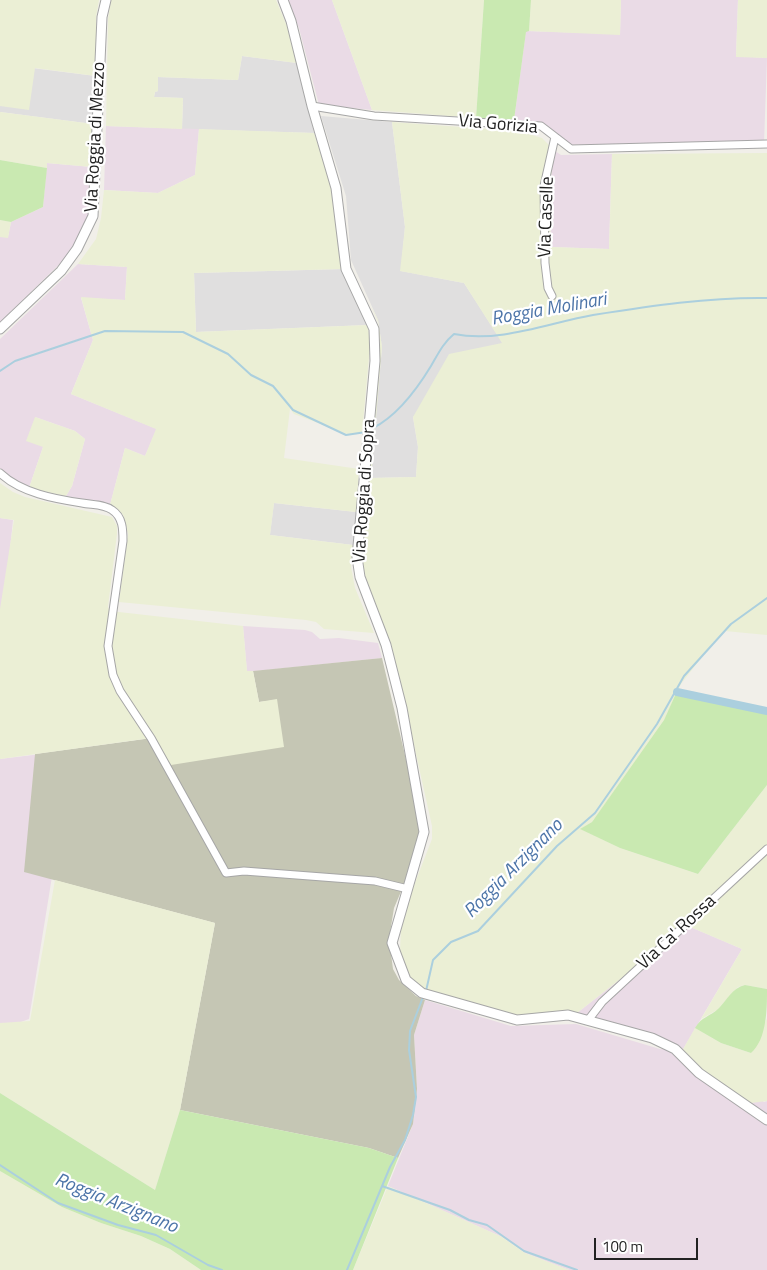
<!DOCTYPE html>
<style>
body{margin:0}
#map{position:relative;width:767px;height:1270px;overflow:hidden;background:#f1efe9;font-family:"Titillium Web",sans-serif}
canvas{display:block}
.scale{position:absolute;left:594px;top:1238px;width:104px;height:22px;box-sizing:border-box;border:2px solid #222;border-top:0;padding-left:6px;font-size:15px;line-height:18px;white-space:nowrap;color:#222;-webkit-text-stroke:4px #fff;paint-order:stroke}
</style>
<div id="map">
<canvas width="767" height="1270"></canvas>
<div class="scale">100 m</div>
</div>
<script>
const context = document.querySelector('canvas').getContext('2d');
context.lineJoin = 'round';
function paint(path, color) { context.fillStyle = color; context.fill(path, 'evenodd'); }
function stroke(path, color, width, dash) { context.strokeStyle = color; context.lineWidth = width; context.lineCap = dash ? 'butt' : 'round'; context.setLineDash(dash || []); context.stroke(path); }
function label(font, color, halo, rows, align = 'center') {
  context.font = font + ' "Titillium Web",sans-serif'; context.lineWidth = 4.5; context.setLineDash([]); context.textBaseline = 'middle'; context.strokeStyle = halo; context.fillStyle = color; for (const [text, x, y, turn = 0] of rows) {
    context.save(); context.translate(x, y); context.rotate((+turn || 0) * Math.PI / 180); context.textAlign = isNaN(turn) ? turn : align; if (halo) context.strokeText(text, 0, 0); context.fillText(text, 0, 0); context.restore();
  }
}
const residential = new Path2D(`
 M242,56L297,63L314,133L182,129L183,98L154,97L155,92L158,91V77L238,80Z
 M0,64L96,76L93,124L0,112Z
 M321,116L392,122L405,227L401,271L464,283L503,343L413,417L418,447L416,477L370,478L382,347L378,320L351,260L346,196Z
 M343,269L368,325L196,332L194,273Z
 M274,503L356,512L353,545L270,535Z`);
const industrial = new Path2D(`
 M287,0H332L372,110L319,105L299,28Z
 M621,0H738L736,56L767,58L764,143L563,145L534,123L514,120L526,31L620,34Z
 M106,126L199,129L195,175L158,193L104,190Z
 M555,151L561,155L612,154L609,249L551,247L549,188Z
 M47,163L92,167L89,216L74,250L0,322V237H8L11,222L43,207Z
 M78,264L127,267L125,300L81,298L93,340L71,394L157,429L145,456L125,448L110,505L66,496L72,486L85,439L75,431L35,417L43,447L29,488L9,478L0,468V339Z
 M0,518L13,520L0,647Z
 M243,626L305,630L312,632L320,639L339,638L378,643L382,658L247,672Z
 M147,741L55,858L29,1019L10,1026H0V759Z
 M688,926L742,949L682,1051L764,1102L767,1101V1270H569L525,1253L502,1237L388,1186L413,1124L417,1089L414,1035L425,1000L511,1026L576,1024L660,1049L681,1051L606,1021L577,1013Z`);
const construction = new Path2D(`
 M382,658L422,827L411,868L394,908L389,939L393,969L399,980L416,996L425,1000L414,1035L417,1089L413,1124L398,1158L369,1148L180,1110L215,923L24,872L35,754L152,738L277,700L259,702L253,671Z`);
const farmland = new Path2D(`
 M0,0H99L96,17V76L35,68L29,110L0,106Z
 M111,0H276L289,31L297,63L242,56L238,80L158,77V91L155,92L154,97L183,98L182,129L106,126L108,19Z
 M332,0H484L476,118L372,110Z
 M531,0H621L620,35L529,31Z
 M738,0H767V58L736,57Z
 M0,112L93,124L92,167L47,163V168L0,160Z
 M392,122L518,131L542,138L555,151L549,188L551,247L609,249L612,154L767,153V635L725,631L715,640L681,684L664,720L601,810L592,822L581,829L620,848L698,874L767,785V989L745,985L738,987L717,1010L701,1019L742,949L688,926L577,1013L513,1016L430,991L422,988L407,974L400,952L401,925L404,911L432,839V826L404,700L365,585L362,567L380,348L378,322L369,302L378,320L382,347L371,478L416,477L418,447L413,417L449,354L502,343L464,283L400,271L405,227Z
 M199,129L314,133L336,198L343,269L194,273L196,332L368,325L370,347L362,433L347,434L294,414L290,409L284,458L359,469L356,512L274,503L270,535L353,545L351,567L355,588L374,633L324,629L316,622L306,620L119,602L128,534L123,515L118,509L110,505L125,448L145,456L156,429L71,394L93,340L81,297L125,300L127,267L78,264L96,239L101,218L104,190L158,193L195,175Z
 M0,220L11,222L8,238L0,237Z
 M35,417L75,431L85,439L72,486L66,496L29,488L43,447L26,441Z
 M0,483L13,492L25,497L112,517L117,526V534L108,607L110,611L243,626L247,671H253L259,702L277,699L284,747L171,765L151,738L0,759V609L14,520L0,518Z
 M55,880L215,923L180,1110L155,1190L0,1093V1023L30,1021Z
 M767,1018V1101L751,1103L706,1073L682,1051L695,1028L721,1043L751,1053Z
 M0,1171L62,1207L101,1223L141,1236L170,1249L201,1270H0Z
 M388,1186L502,1237L525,1253L569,1270H353Z`);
const grass = new Path2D(`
 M484,0H531L529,31L526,32L514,120L476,118Z
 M0,160L47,168L43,207L11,222L0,220Z
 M678,689L737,705L767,710V785L698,874L620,848L580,829L592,822L664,720Z
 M745,985L767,989C767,1009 767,1039 751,1053L721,1043L695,1028C702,1016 710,1017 719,1008C727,1000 732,988 745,985Z
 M0,1093L155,1190L180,1110L369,1148L398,1158L353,1270H201L170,1249L141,1236L101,1223L62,1207L0,1171Z`);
const stream = new Path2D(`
 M0,371L15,361L105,331L183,332L228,354L251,375L273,386L293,410L346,435L366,432
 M373,428C397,416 417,389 431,366C438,354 443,343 454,334C500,343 548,323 593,315C650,306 709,297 767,298
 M426,991L433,960L451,942L478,931L557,846L595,813L657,724L684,676L731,624L767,598
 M0,1165L58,1203L118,1225L156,1235L208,1265L222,1270
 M382,1186L450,1210L469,1220L487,1225L524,1251L577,1270
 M347,1270L390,1167L405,1140L413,1115L416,1097L409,1050L410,1031L423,997`);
const canal = new Path2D(`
 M677,692L767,711`);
const minor = new Path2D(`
 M312,106L374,116L541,126L571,149L767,144
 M552,296L548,288L545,263L544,186L555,137
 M0,473C21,493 55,499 82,503C92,505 104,504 112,510C123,517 123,530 123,541L108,646L113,675L120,691L151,738L226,873L244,871L375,881L408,889
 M589,1019L602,1002L767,849`);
const tertiary = new Path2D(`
 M283,0L291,21L312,106L336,188L346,269L374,329L375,361L357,557L360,577L386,645L402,708L424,832L392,943L406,980L422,993L517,1020L568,1015L652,1038L675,1049L699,1073L767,1120
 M0,329L61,271L77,249L93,216L102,17L106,0`);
const streetNames = [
 ["Via Gorizia",498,125,5],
 ["Via Roggia di Mezzo",96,137,-87],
 ["Via Caselle",547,217,-88],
 ["Via Roggia di Sopra",365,491,-86],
 ["Via Ca' Rossa",677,933,-43]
];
const waterNames = [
 ["Roggia Molinari",549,310,-10],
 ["Roggia Arzignano",514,869,-45],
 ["Roggia Arzignano",116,1204,22]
];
paint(residential, '#e0dfdf');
paint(industrial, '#eadbe6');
paint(construction, '#c5c6b4');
paint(farmland, '#ebefd5');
paint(grass, '#c9e9b1');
stroke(stream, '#abcfde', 2);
stroke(canal, '#abcfde', 8);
stroke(minor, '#a6a6a6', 9);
stroke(tertiary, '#a6a6a6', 11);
stroke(minor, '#fff', 7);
stroke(tertiary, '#fff', 9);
label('18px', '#222', '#fff', streetNames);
label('italic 19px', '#4c74a8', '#fff', waterNames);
</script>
